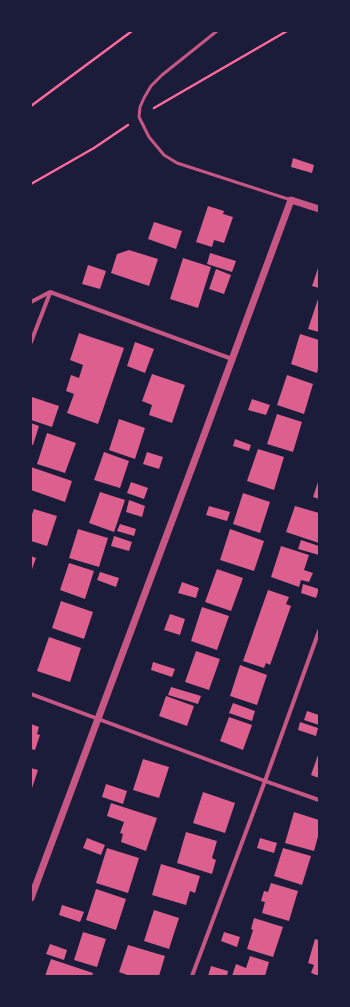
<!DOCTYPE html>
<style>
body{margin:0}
#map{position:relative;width:350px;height:1007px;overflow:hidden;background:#1b1b3a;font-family:Montserrat,sans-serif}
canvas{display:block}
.frame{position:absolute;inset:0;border:32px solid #1b1b3a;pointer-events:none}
</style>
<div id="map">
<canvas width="350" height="1007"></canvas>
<div class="frame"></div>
</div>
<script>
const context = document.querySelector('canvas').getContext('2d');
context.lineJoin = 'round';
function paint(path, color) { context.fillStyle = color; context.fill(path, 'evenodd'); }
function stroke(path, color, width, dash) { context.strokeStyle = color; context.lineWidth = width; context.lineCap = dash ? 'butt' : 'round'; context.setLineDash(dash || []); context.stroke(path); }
const building = new Path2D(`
 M293,158L314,165L312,173L291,167Z
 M208,206L224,211L223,214L233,217L224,243L214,240L212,247L196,242Z
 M154,222L182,231L176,249L148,239Z
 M129,250L158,259L149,286L111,273L117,254Z
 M210,253L236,261L232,272L207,264Z
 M183,258L211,267L198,308L170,299Z
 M88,265L106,271L100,289L82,284Z
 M319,265V288L312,286Z
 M216,269L231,275L224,294L209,289Z
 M319,296V332L308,329Z
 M79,333L124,348L98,424L67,413L74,394L66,391L71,375L79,378L83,365L70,360Z
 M300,334L319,340V365L317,373L291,364Z
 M135,342L154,349L145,373L127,366Z
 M152,374L185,385L172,423L149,415L152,405L142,401Z
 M287,375L313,384L304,414L277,405Z
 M32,397L59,406L52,427L31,420V400Z
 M252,399L270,405L266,415L248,410Z
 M277,414L302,422L293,452L267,444Z
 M119,419L145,428L135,459L109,450Z
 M31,423L39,426L33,445L31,444Z
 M47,433L76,443L65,473L37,464Z
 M235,439L251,445L249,451L233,446Z
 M258,449L284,457L274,490L247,481Z
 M104,452L129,461L120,488L94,480Z
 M147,452L163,457L159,469L143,464Z
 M31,467L72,481L65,502L31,490Z
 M319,479V499L313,497Z
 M131,482L148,488L144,499L127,493Z
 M100,492L125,500L114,532L89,523Z
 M243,493L270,502L260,533L233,524Z
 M129,500L145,506L142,517L126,512Z
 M209,506L230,512L227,521L206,515Z
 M295,506L319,513V543L286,532Z
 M34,509L57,516L47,546L31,541V517Z
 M120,524L136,529L134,536L117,531Z
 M78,529L108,538L99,567L69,558Z
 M230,529L264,541L254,571L220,560Z
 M114,536L132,542L129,551L111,546Z
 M301,540L319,546V555L298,549Z
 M281,546L309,555L304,570L313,573L309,582L301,580L299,587L271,577Z
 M31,556L36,558L31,572Z
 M69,563L94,571L85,599L60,590Z
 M217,569L243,578L231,611L205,602Z
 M100,572L119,578L116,587L97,580Z
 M182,582L199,588L196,598L178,593Z
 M303,584L319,589L316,598L301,593Z
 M268,590L289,597L286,604L291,606L270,665L266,663L264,668L243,661Z
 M61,601L93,612L84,639L52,628Z
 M202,607L229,616L217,650L191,641Z
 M170,614L185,619L180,635L164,630Z
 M49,637L81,648L70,682L37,671Z
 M196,651L220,659L209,690L185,682Z
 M153,662L175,669L172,677L151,670Z
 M240,665L267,675L257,705L230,696Z
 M171,687L201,696L198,704L168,695Z
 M166,696L194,706L187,726L159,716Z
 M233,703L255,711L252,721L229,713Z
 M307,711L319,715V725L304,720Z
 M229,717L252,725L243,750L220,741Z
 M300,722L318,728L316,736L298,730Z
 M31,724L39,727L37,734L40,735L35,750L31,749Z
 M319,752V778L311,775Z
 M143,759L169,767L159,798L133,790Z
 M31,768L38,770L31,791Z
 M106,784L127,791L123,804L102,797Z
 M203,792L235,803L225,833L193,823Z
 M111,803L157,818L146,851L121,842L123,834L120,833L124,822L107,816Z
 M294,812L319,820V833L314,851L285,843Z
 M186,832L217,841L212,858L216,860L212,874L177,863Z
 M87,838L105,845L101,855L83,848Z
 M260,838L277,843L274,853L257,848Z
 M107,848L139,858L128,893L96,883Z
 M283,848L311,856L302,885L274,876Z
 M161,864L200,876L195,893L190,891L186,905L152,895Z
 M271,883L298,891L289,921L262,913L265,902L261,901L264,891L268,892Z
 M96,889L126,899L116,930L86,920Z
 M62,905L84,912L80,922L59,915Z
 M154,910L179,918L169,949L144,941Z
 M254,918L283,927L273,957L247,949L253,930L251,929Z
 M83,932L106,939L97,967L74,960Z
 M224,932L240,937L237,947L221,941Z
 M315,939L319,940V976L311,973L314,965L308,963Z
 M50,944L67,950L64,960L46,954Z
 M128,945L165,956L159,976H130L119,972Z
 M250,956L269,962L265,976H232L236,964L246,968Z
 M51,959L93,973L92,976H45Z
 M211,966L228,971L227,976H208Z`);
const path = new Path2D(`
 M31,106L132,31
 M154,108L287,31
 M31,184L94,148L128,125`);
const service = new Path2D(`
 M217,31L162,75L151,86L144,98L140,107L139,117L149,137L164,155L177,163L291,200`);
const minor = new Path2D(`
 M31,302L50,292L232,359
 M31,342L50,293
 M31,694L265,781L319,800
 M192,976L265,781L319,631`);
const tertiary = new Path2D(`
 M31,898L200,446L291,200L319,209`);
paint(building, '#dd5f8e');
stroke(path, '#ff6b9d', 2.5);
stroke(service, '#c65784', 3);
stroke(minor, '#c65784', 4);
stroke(tertiary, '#c65784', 7);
</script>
